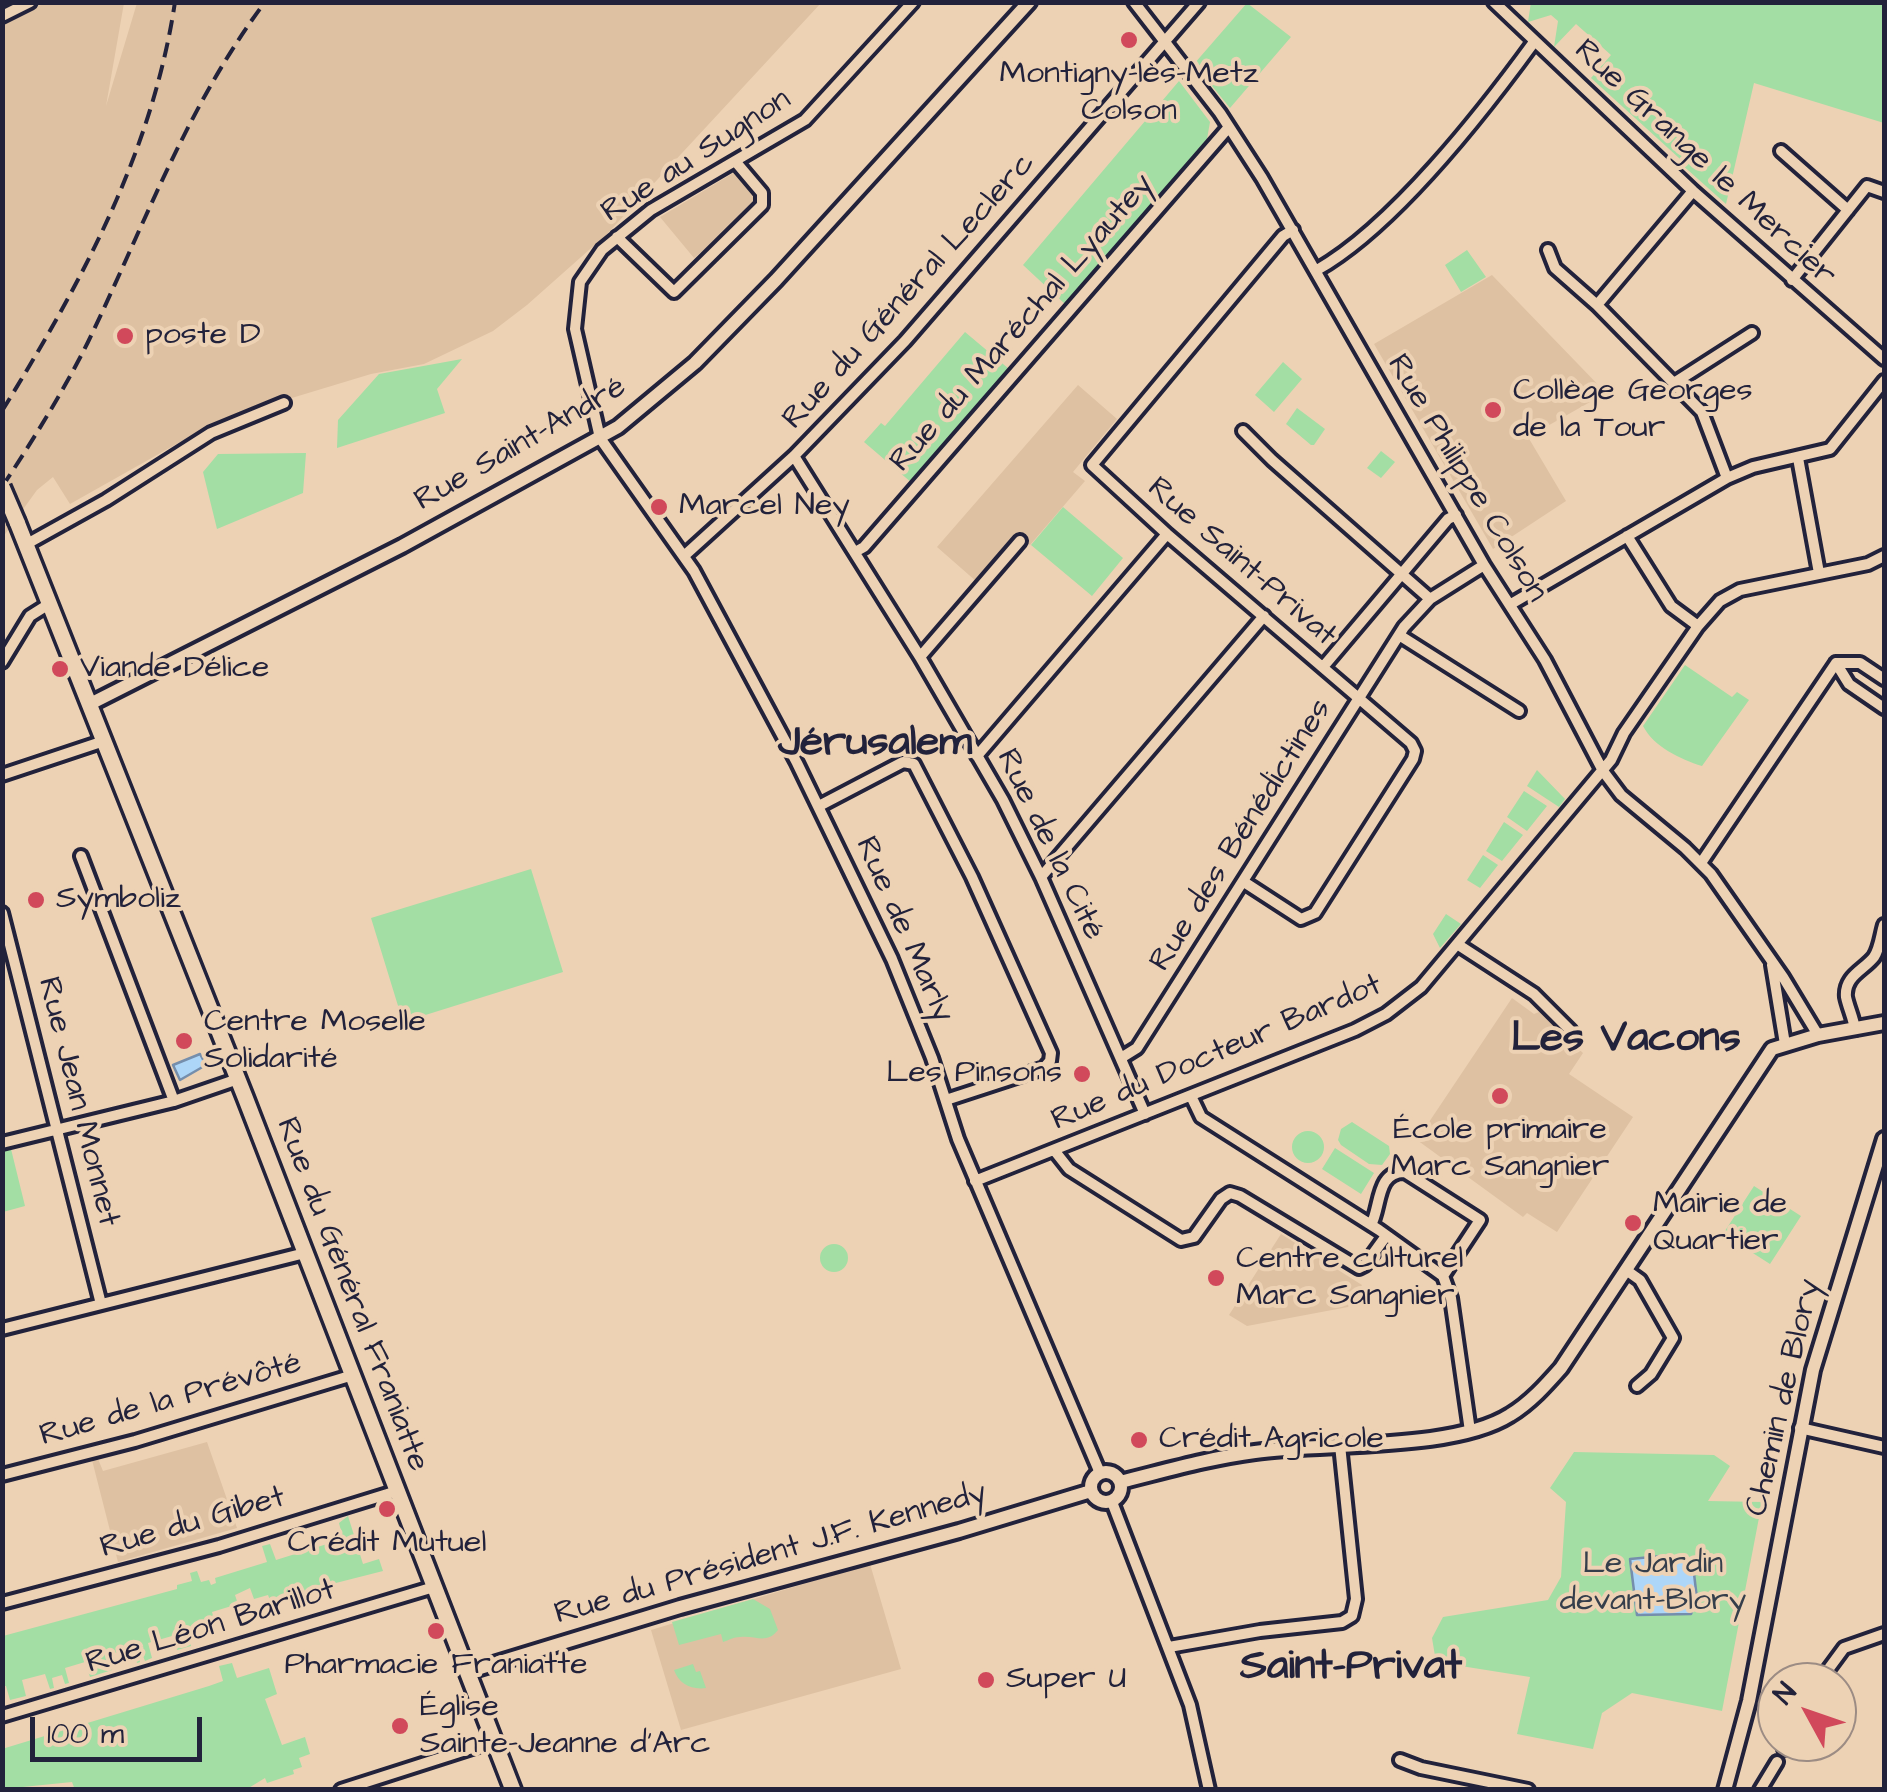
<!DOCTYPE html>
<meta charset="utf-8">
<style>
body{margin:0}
#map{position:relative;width:1887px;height:1792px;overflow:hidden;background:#edd2b4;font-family:"Architects Daughter",sans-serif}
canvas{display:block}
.frame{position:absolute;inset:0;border:5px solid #22223b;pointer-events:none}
.north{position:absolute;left:1757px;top:1662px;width:100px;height:100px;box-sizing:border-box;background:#edd2b4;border:2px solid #9c8c84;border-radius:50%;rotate:310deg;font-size:28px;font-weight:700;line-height:40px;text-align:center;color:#22223b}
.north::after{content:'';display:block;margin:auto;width:35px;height:45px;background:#d1495b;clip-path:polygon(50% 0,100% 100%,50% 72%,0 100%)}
.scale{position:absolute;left:30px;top:1717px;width:172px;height:45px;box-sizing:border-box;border:5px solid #22223b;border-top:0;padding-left:12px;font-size:30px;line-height:35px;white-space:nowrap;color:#22223b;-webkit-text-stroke:8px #edd2b4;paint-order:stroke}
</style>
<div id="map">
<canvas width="1887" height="1792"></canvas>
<div class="frame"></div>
<div class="north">N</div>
<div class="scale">100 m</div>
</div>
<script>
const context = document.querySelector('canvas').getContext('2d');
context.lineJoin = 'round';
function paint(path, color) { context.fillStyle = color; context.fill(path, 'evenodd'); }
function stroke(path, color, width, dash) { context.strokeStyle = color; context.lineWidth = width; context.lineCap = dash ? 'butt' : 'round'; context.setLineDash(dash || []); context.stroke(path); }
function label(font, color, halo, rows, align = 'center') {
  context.font = font + ' "Architects Daughter",sans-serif'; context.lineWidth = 8; context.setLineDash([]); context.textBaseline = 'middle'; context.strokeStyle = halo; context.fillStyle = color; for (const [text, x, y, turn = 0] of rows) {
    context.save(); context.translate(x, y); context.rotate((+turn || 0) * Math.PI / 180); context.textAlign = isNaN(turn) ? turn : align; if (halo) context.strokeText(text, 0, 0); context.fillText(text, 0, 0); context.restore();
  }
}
const built = new Path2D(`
 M45,3H124L106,106L137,3H821L607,234L527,305L493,331L424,364L371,374L219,420L70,504L53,477L37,490L3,537L2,23Z
 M735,172L761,203L694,258L660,217Z
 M1492,275L1606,393L1528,437L1566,501L1493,549L1374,344Z
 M1078,385L1117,419L1073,472L1085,481L1030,545L1017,535L977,582L937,547Z
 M1512,998L1534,1014L1539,1012L1583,1053L1569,1074L1633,1117L1557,1232L1527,1213L1523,1217L1417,1140Z
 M1281,1234L1362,1285L1348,1307L1247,1326L1229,1315Z
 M207,1442L237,1528L118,1562L92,1460L98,1459L103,1471Z
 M870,1564L901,1669L681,1730L651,1630Z`);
const green = new Path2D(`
 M1531,2L1884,3V123L1754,83L1726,204L1680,163L1679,158L1591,78L1611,55L1576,24L1554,47L1558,21L1551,15L1528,22Z
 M1247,3L1291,37L1230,108L1194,64Z
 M1179,81L1210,122L1207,139L1065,304L1023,265Z
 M1467,250L1486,277L1461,292L1445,265Z
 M965,332L1009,369L912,483L864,442L881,423L885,426Z
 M462,359L437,389L445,413L337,448L338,420L379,374Z
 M1283,362L1302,379L1274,412L1255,395Z
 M1297,408L1325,429L1314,445H1311L1286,424Z
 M1381,451L1395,462L1381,478L1367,468Z
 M306,453L303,493L217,529L203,472L218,454Z
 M1063,507L1123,558L1092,596L1031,545Z
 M1685,665L1732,697L1737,692L1749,700L1702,766C1680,759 1654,747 1643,726Z
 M1537,770L1565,799L1559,807L1527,786Z
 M1524,791L1547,806L1527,831L1507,817Z
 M1504,822L1523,835L1502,861L1486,851Z
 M1483,855L1498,865L1480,888L1467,880Z
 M531,869L563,972L403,1022L371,918Z
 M1446,914L1461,924L1440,948L1433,934Z
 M1352,1122L1389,1146L1390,1154L1382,1165L1369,1164L1341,1145L1338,1140L1341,1129Z
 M1292 1147a16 16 0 1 1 32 0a16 16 0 1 1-32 0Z
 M1335,1148L1374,1173L1361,1194L1322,1169Z
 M11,1149L25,1206L3,1212V1151Z
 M1754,1186L1801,1216L1770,1264L1723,1234Z
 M820 1258a14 14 0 1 1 28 0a14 14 0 1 1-28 0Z
 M1574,1452L1714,1455L1730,1466L1708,1501L1762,1502L1722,1711L1632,1693L1602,1713L1593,1749L1517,1734L1530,1677L1436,1662L1432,1638L1443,1617L1548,1600L1561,1577L1566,1502L1550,1488Z
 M348,1516L363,1564L379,1559L383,1571L324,1586L286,1601L270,1600L268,1595L254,1599L250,1588L235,1595L238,1604L212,1612L216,1626L206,1629L204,1623L201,1628L188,1629L191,1646L177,1650L172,1636L148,1643L152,1658L145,1661L141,1651L138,1653L140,1662L137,1663L132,1648L108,1655L112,1670L90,1677L85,1662L65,1668L69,1683L65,1684L62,1675L52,1678L54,1688L50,1689L45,1674L22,1680L26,1696L10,1700L6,1686H3V1636L177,1589V1585L192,1581L190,1573L197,1571L201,1582L209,1580L211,1585L216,1583L215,1578L267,1562L262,1546L270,1544L276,1560L343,1539L339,1523Z
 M753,1599L770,1609L778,1630C766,1645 756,1635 740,1637C734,1637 729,1640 723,1642L721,1634L679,1645L672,1622Z
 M232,1663L237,1678L269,1668L277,1694L265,1699L282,1745L305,1737L310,1754L299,1758L302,1767L293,1770L294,1774L267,1783L265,1778L247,1789L75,1790L72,1782L3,1789L2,1749L209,1686L223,1681L219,1666Z
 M693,1664L696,1672L700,1671L706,1688C691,1690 679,1684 674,1670Z`);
const water = new Path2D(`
 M200,1054L206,1065L180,1080L173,1065Z
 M1662,1556L1680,1558L1693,1565L1697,1599L1691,1614L1637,1615L1630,1559Z`);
const minor = new Path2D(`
 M913,2L805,120L651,210L602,250L580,282L575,329L600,438L694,571L797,763L892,959L932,1058L958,1139L1100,1473
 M1134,2L1220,113L1262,178L1484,565L1545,660L1603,771L1621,795L1685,848L1711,874L1783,977L1818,1035
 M1494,2L1693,191L1884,359
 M2,16L30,2
 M1781,151L1848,210
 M617,237L674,292L762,205V193L735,161
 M1548,250L1555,268L1597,305L1702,412L1727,478
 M1317,270C1393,227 1483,112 1534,42
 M1792,280L1867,186L1884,192
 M1597,305L1693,191
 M1674,383L1752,333
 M1243,431L1272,460L1430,599
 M794,456L920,657L1003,800L1041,877L1145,1114
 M1798,458L1819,573
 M1627,536L1671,606L1698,626
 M25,545L106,500L211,433L284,403
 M855,552L864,547L1229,127
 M684,556L794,456L905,341L1199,2
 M1511,604L1727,478L1753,467L1830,449L1884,381
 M1399,635L1519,711
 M920,657L1020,541
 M2,662L30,616L49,604
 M1836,663L1849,684L1884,708
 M1836,663H1860L1884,679
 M1323,667L1448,519L1456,515
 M977,756L1167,534
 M2,775L104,741
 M819,806L903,762L914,764L972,877L1051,1053L1050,1061L1044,1068L946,1100
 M81,856L174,1101
 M1701,863L1836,663
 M1041,877L1264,616
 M1244,882L1301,919L1315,913L1413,759L1415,751L1411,743L1167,534L1092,465L1283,236L1293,230
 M2,913L101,1304
 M1457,944L1534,994L1571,1031
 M1772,965L1785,1044
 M1855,1029C1853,1017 1848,1007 1846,997C1844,976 1864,970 1874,957C1880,948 1881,935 1884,925
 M1121,1058L1137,1048L1404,627L1430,599L1484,565
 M1191,1096L1201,1117L1379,1230L1443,1276L1451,1298L1470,1431
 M2,1143L174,1101L238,1079
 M1054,1150L1069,1169L1181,1240L1194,1237L1221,1199L1230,1193L1240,1196L1359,1268L1365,1265L1386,1236
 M975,1181L1355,1030L1386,1014L1421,987L1611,760L1624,733L1698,626L1720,601L1740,590L1868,564L1884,556
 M1371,1225C1381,1207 1376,1171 1405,1172L1480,1220L1443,1276
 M1626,1270L1640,1280L1673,1338L1651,1374L1637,1386
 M2,1329L305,1253
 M1800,1428L1884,1447
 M2,1475L135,1441L353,1375
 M1112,1502L1190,1705L1209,1790
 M2,1603L219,1546L397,1491
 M1169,1647L1260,1631L1342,1622L1352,1616L1356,1599L1340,1445
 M1819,1682L1844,1648L1884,1634
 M2,1716L434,1587
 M1784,1749L1787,1742
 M1400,1760L1421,1768L1528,1790
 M341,1790L494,1741
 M1760,1790L1777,1762`);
const tertiary = new Path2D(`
 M90,704L402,546L618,427L695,363L776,280L1029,2
 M1091 1487a15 15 0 1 1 30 0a15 15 0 1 1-30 0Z
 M1120,1482C1165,1471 1209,1458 1255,1452C1325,1442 1453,1451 1510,1415C1530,1403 1546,1385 1561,1368L1772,1049L1818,1035L1884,1023
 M467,1672L680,1607L959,1531L1091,1491
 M1725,1790L1749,1701L1813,1370L1884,1139`);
const secondary = new Path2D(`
 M17,522L245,1097L513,1790`);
const rail = new Path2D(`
 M2,411C81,283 152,154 175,2
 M2,487C33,440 63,392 88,342C144,226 187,106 265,2`);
const secondaryBridge = new Path2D(`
 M2,487L17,522`);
const markers = [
 [1129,40,10,"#d1495b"],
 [125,336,10,"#d1495b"],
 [1493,410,10,"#d1495b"],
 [659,507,10,"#d1495b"],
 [60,669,10,"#d1495b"],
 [36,900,10,"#d1495b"],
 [184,1041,10,"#d1495b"],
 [1082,1074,10,"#d1495b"],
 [1500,1096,10,"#d1495b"],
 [1633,1223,10,"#d1495b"],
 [1216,1278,10,"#d1495b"],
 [1139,1440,10,"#d1495b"],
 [387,1509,10,"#d1495b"],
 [436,1631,10,"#d1495b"],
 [986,1680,10,"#d1495b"],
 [400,1726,10,"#d1495b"]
];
const poiNames = [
 ["Montigny-lès-Metz",1129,75,"center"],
 ["Colson",1129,112,"center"],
 ["poste D",145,336],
 ["Collège Georges",1513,392],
 ["de la Tour",1513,429],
 ["Marcel Ney",679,507],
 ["Viande Délice",80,669],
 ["Symboliz",56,900],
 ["Centre Moselle",204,1023],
 ["Solidarité",204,1060],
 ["Les Pinsons",1062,1074,"right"],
 ["École primaire",1500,1131,"center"],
 ["Marc Sangnier",1500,1168,"center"],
 ["Mairie de",1653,1205],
 ["Quartier",1653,1242],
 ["Centre culturel",1236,1260],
 ["Marc Sangnier",1236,1297],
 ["Crédit Agricole",1159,1440],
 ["Crédit Mutuel",387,1544,"center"],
 ["Pharmacie Franiatte",436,1666,"center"],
 ["Super U",1006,1680],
 ["Église",420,1708],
 ["Sainte-Jeanne d'Arc",420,1745]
];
const streetNames = [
 ["Rue au Sugnon",697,157,-33],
 ["Rue Grange le Mercier",1704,164,43],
 ["Rue du Général Leclerc",910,292,-48],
 ["Rue du Maréchal Lyautey",1023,324,-49],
 ["Rue Saint-André",521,445,-30],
 ["Rue Philippe Colson",1466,479,59],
 ["Rue Saint-Privat",1241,563,41],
 ["Rue des Bénédictines",1242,836,-58],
 ["Rue de la Cité",1049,845,64],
 ["Rue de Marly",903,930,66],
 ["Rue du Docteur Bardot",1217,1054,-23],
 ["Rue Jean Monnet",77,1102,76],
 ["Rue du Général Franiatte",351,1295,69],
 ["Chemin de Blory",1785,1398,-77],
 ["Rue de la Prévôté",171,1401,-16],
 ["Rue du Gibet",193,1524,-16],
 ["Rue du Président J.F. Kennedy",771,1555,-16],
 ["Rue Léon Barillot",211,1628,-17]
];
const parkNames = [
 ["Le Jardin",1653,1565],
 ["devant-Blory",1653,1602]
];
const districtNames = [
 ["Jérusalem",875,745],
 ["Les Vacons",1626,1041],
 ["Saint-Privat",1351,1669]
];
paint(built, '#dec1a2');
paint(green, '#a3dea4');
paint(water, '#add6f8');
stroke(water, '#758eac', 2.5);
stroke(minor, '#22223b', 18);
stroke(tertiary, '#22223b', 20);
stroke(secondary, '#22223b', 22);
stroke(minor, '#edd2b4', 10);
stroke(tertiary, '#edd2b4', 12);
stroke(secondary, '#edd2b4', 15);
stroke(rail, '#22223b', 4, [15, 8]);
stroke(secondaryBridge, '#22223b', 22, []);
stroke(secondaryBridge, '#edd2b4', 15);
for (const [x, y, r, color] of markers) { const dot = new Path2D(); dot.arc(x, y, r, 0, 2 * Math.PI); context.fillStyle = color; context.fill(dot); stroke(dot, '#edd2b4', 4); }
label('32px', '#22223b', '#edd2b4', poiNames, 'left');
label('32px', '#22223b', '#edd2b4', streetNames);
label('32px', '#353e4b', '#edd2b4', parkNames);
label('bold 42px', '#22223b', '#edd2b4', districtNames);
</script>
